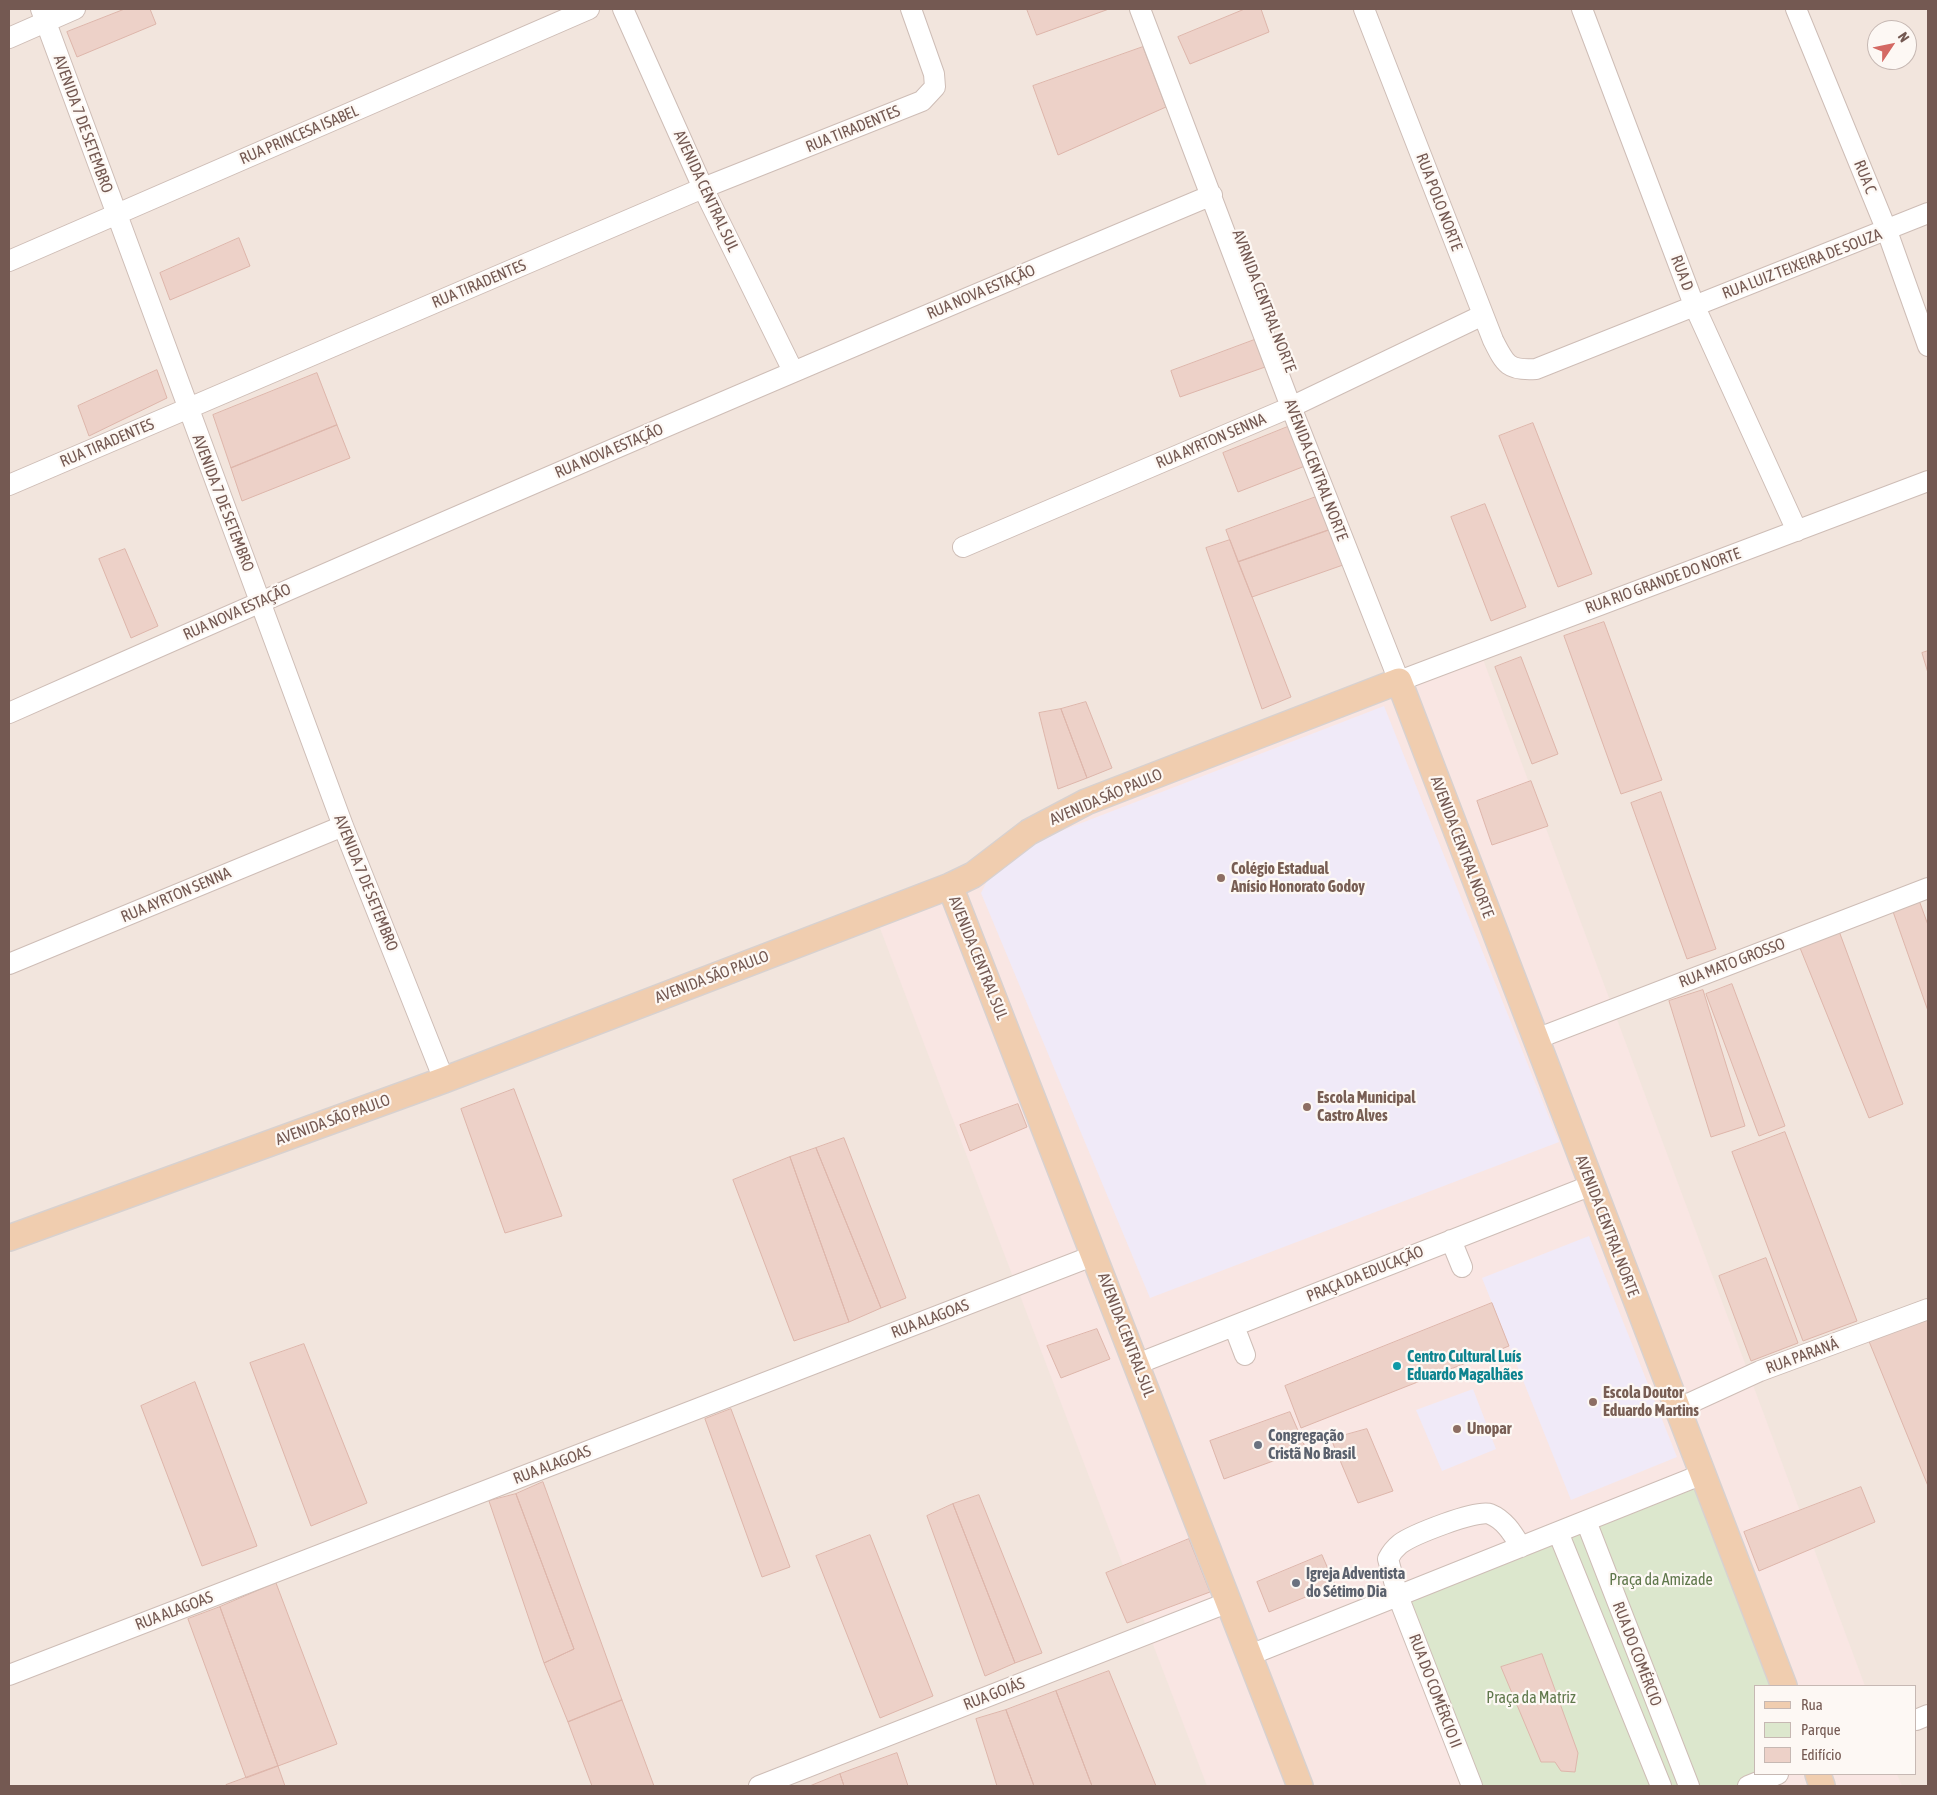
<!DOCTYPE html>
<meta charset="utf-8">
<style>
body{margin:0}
#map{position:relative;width:1937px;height:1795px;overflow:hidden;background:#fbf3ee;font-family:"Asap Condensed",sans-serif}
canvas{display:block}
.frame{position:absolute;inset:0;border:10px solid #745952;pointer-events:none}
.legend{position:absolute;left:1754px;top:1685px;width:162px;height:90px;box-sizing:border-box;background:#fdf8f4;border:1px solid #c6b8b3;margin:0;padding:6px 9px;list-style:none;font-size:15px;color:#745952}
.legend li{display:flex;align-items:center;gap:10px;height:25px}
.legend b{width:25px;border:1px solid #c6b8b3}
.north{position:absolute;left:1867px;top:20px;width:50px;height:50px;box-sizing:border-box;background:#fdf8f4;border:1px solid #c6b8b3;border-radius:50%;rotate:56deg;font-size:14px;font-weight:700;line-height:20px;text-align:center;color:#745952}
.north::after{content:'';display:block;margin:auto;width:18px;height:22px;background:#d46963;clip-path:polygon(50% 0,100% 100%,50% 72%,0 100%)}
</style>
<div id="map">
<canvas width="1937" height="1795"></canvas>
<div class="frame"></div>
<ul class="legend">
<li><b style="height:6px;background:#f0cdaf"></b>Rua</li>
<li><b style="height:14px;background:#dce7cd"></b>Parque</li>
<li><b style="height:14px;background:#edd1c8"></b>Edifício</li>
</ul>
<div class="north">N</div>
</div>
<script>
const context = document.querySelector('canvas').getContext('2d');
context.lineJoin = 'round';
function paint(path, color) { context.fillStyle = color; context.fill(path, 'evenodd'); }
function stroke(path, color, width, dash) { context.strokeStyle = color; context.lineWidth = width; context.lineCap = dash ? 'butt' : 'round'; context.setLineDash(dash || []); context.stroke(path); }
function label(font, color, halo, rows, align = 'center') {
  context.font = font + ' "Asap Condensed",sans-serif'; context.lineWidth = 4.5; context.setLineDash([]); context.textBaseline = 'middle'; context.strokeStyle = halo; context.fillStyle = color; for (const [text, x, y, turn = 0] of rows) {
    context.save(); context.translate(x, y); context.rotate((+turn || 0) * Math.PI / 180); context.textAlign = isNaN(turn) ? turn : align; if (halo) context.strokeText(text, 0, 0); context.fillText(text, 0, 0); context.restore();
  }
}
const residential = new Path2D(`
 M9,9H1928V1786H9ZM1877,30H1907V60H1877ZM1756,1686H1916V1774H1756Z`);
const commercial = new Path2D(`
 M1480,651L1865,1686H1756V1774H1897L1902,1786H1207L878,923L1086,802Z`);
const education = new Path2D(`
 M1384,706L1559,1142L1150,1298L981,893L996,863L1022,846Z
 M1589,1236L1677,1457L1571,1500L1482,1278Z
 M1473,1389L1496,1449L1442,1471L1416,1410Z`);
const green = new Path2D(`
 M1702,1473L1784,1686H1756V1774L1747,1786H1472L1398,1596Z`);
const building = new Path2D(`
 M125,9H150L156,24L77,57L67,32Z
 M1027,9H1109L1037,35Z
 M1245,9H1261L1269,32L1190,64L1178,37Z
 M1143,47L1166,107L1058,155L1033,86Z
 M239,238L250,266L170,300L160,273Z
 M1257,339L1268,366L1180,397L1171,371Z
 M157,370L167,398L89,436L78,406Z
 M317,373L337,425L231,468L213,415Z
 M1533,423L1592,574L1558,587L1499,436Z
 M337,425L350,458L242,501L231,468Z
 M1290,426L1305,466L1238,492L1223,453Z
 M1316,497L1329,530L1238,562L1226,530Z
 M1485,504L1526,607L1491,621L1451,517Z
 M1329,530L1343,565L1252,597L1238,562Z
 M1230,540L1291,697L1262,709L1206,548Z
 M125,549L158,626L131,638L99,559Z
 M1604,622L1662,780L1621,794L1564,636Z
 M1928,651V673L1922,653Z
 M1521,657L1558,754L1532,764L1495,667Z
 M1086,702L1112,768L1087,778L1061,709Z
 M1061,709L1087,778L1058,789L1039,713Z
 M1531,781L1548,826L1492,845L1477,801Z
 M1661,792L1716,949L1687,959L1631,803Z
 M1916,892L1928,925V1011L1890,903Z
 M1836,923L1903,1104L1869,1118L1796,938Z
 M1732,984L1785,1126L1759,1136L1706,994Z
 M1703,990L1745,1126L1711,1137L1669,1001Z
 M514,1089L562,1216L505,1233L461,1109Z
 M1018,1104L1027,1127L970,1151L960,1125Z
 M1785,1132L1857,1321L1803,1341L1732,1152Z
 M844,1138L906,1298L881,1308L816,1148Z
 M816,1148L881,1308L849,1322L790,1157Z
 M790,1157L849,1322L794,1341L733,1180Z
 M1766,1258L1798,1343L1751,1361L1719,1276Z
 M1492,1303L1509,1346L1301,1428L1285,1386Z
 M1925,1310L1928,1320V1486L1866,1334Z
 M1097,1329L1110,1359L1061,1378L1047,1346Z
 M304,1344L367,1503L311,1526L250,1363Z
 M195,1382L257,1546L202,1566L141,1406Z
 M731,1409L790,1567L762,1577L705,1419Z
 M1290,1412L1306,1449L1224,1479L1210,1441Z
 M1367,1429L1393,1491L1358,1503L1331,1439Z
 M543,1482L622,1700L568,1722L544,1663L574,1649L516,1494Z
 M1861,1487L1875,1522L1759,1571L1744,1532Z
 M516,1494L574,1649L544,1663L489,1501Z
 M979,1495L1042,1653L1015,1663L953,1504Z
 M953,1504L1015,1663L985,1676L927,1516Z
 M870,1535L933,1696L880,1718L816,1556Z
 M1189,1539L1210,1592L1127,1623L1106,1573Z
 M1322,1555L1335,1585L1269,1612L1257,1582Z
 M276,1583L337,1744L278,1766L220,1607Z
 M220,1607L278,1766L246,1778L188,1619Z
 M1542,1654L1578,1753L1575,1772L1561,1771L1555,1762H1541L1501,1667Z
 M1109,1671L1156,1786H1092L1056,1691Z
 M1056,1691L1092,1786H1034L1006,1710Z
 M622,1700L654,1786H592L568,1722Z
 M1006,1710L1034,1786H997L976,1719Z
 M897,1753L908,1786H844L840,1774Z
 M278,1766L285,1786H226V1785Z
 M840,1774L844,1786H810Z`);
const minor = new Path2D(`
 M41,9L343,826L444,1080
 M623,9L703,188L793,371
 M1140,9L1291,407L1399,681L1928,481
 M1364,9L1493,340C1505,364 1508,371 1536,369L1928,213
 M1582,9L1694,305L1797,531
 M1796,9L1887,231L1928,346
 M9,38L75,9
 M9,261L589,9
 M9,485L703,188L922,101L935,87L934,74L911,9
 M963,547L1291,407L1483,315
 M9,713C408,536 809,364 1212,195
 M9,964L343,826
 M1536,1039L1928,888
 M1451,1240L1462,1267
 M1234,1326L1245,1355
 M1137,1364L1592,1185
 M1677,1409L1760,1371L1928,1309
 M1586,1521L1689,1786
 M1558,1532L1661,1786
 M1250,1655L1703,1474
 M9,1675L1095,1255
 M1916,1720L1928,1715
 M759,1786L1229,1602
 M1472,1786L1398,1596L1388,1559C1391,1553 1395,1548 1400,1544C1412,1535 1477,1509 1490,1514C1505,1520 1513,1534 1521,1547
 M1748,1786L1778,1774`);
const major = new Path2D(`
 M950,886L1300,1786
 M9,1238L444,1080L950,886L973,875L1029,832L1086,802L1399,681L1784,1686
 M1818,1774L1822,1786`);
const markers = [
 [1221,878,5,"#8d6e63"],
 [1307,1107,5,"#8d6e63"],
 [1397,1366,5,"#0f9aa8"],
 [1593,1402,5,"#8d6e63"],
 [1457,1429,5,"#8d6e63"],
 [1258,1445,5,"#6b7280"],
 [1296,1583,5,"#6b7280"]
];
const streetNames = [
 ["AVENIDA 7 DE SETEMBRO",83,124,70],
 ["RUA TIRADENTES",853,129,-22],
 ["RUA PRINCESA ISABEL",299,135,-23],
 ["RUA C",1865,177,68],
 ["AVENIDA CENTRAL SUL",706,191,65],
 ["RUA POLO NORTE",1439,202,69],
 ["RUA LUIZ TEIXEIRA DE SOUZA",1802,264,-21],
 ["RUA D",1682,273,69],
 ["RUA TIRADENTES",479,284,-23],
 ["RUA NOVA ESTAÇÃO",981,292,-23],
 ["AVRNIDA CENTRAL NORTE",1264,301,69],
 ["RUA AYRTON SENNA",1211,441,-23],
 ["RUA TIRADENTES",107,443,-23],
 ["RUA NOVA ESTAÇÃO",609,451,-23],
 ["AVENIDA CENTRAL NORTE",1316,470,69],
 ["AVENIDA 7 DE SETEMBRO",223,503,69],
 ["RUA RIO GRANDE DO NORTE",1663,581,-20],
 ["RUA NOVA ESTAÇÃO",237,612,-24],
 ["AVENIDA SÃO PAULO",1106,797,-23],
 ["AVENIDA CENTRAL NORTE",1462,847,69],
 ["AVENIDA 7 DE SETEMBRO",366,883,68],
 ["RUA AYRTON SENNA",176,895,-23],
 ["AVENIDA CENTRAL SUL",978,958,68],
 ["RUA MATO GROSSO",1732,963,-21],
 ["AVENIDA SÃO PAULO",712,977,-21],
 ["AVENIDA SÃO PAULO",333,1120,-20],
 ["AVENIDA CENTRAL NORTE",1607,1226,69],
 ["PRAÇA DA EDUCAÇÃO",1365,1274,-22],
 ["RUA ALAGOAS",930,1319,-21],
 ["AVENIDA CENTRAL SUL",1126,1335,69],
 ["RUA PARANÁ",1802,1356,-20],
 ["RUA ALAGOAS",552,1465,-21],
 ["RUA ALAGOAS",174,1611,-21],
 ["RUA DO COMÉRCIO",1637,1654,69],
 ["RUA DO COMÉRCIO II",1435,1691,69],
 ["RUA GOIÁS",994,1694,-21]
];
const educationNames = [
 ["Colégio Estadual",1231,869],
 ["Anísio Honorato Godoy",1231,887],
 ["Escola Municipal",1317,1098],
 ["Castro Alves",1317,1116],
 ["Escola Doutor",1603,1393],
 ["Eduardo Martins",1603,1411],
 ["Unopar",1467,1429]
];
const cultureNames = [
 ["Centro Cultural Luís",1407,1357],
 ["Eduardo Magalhães",1407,1375]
];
const worshipNames = [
 ["Congregação",1268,1436],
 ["Cristã No Brasil",1268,1454],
 ["Igreja Adventista",1306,1574],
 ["do Sétimo Dia",1306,1592]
];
const parkNames = [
 ["Praça da Amizade",1661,1580],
 ["Praça da Matriz",1531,1698]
];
paint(residential, '#f2e5dd');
paint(commercial, '#f9e6e3');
paint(education, '#f0eaf8');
paint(green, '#dce7cd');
paint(building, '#edd1c8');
stroke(building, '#deb6ab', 1);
stroke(minor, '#cebdb6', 22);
stroke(major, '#d8d1cf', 28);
stroke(minor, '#fff', 20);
stroke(major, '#f0cdaf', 25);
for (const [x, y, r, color] of markers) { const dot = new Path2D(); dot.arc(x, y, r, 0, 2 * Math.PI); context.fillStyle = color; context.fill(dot); stroke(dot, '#fdf8f4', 2); }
label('16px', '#745952', '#fdf8f4', streetNames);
label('bold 16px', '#785e54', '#fdf8f4', educationNames, 'left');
label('bold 16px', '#0d838f', '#fdf8f4', cultureNames, 'left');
label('bold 16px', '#5b616d', '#fdf8f4', worshipNames, 'left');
label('16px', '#60784c', '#fdf8f4', parkNames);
</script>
